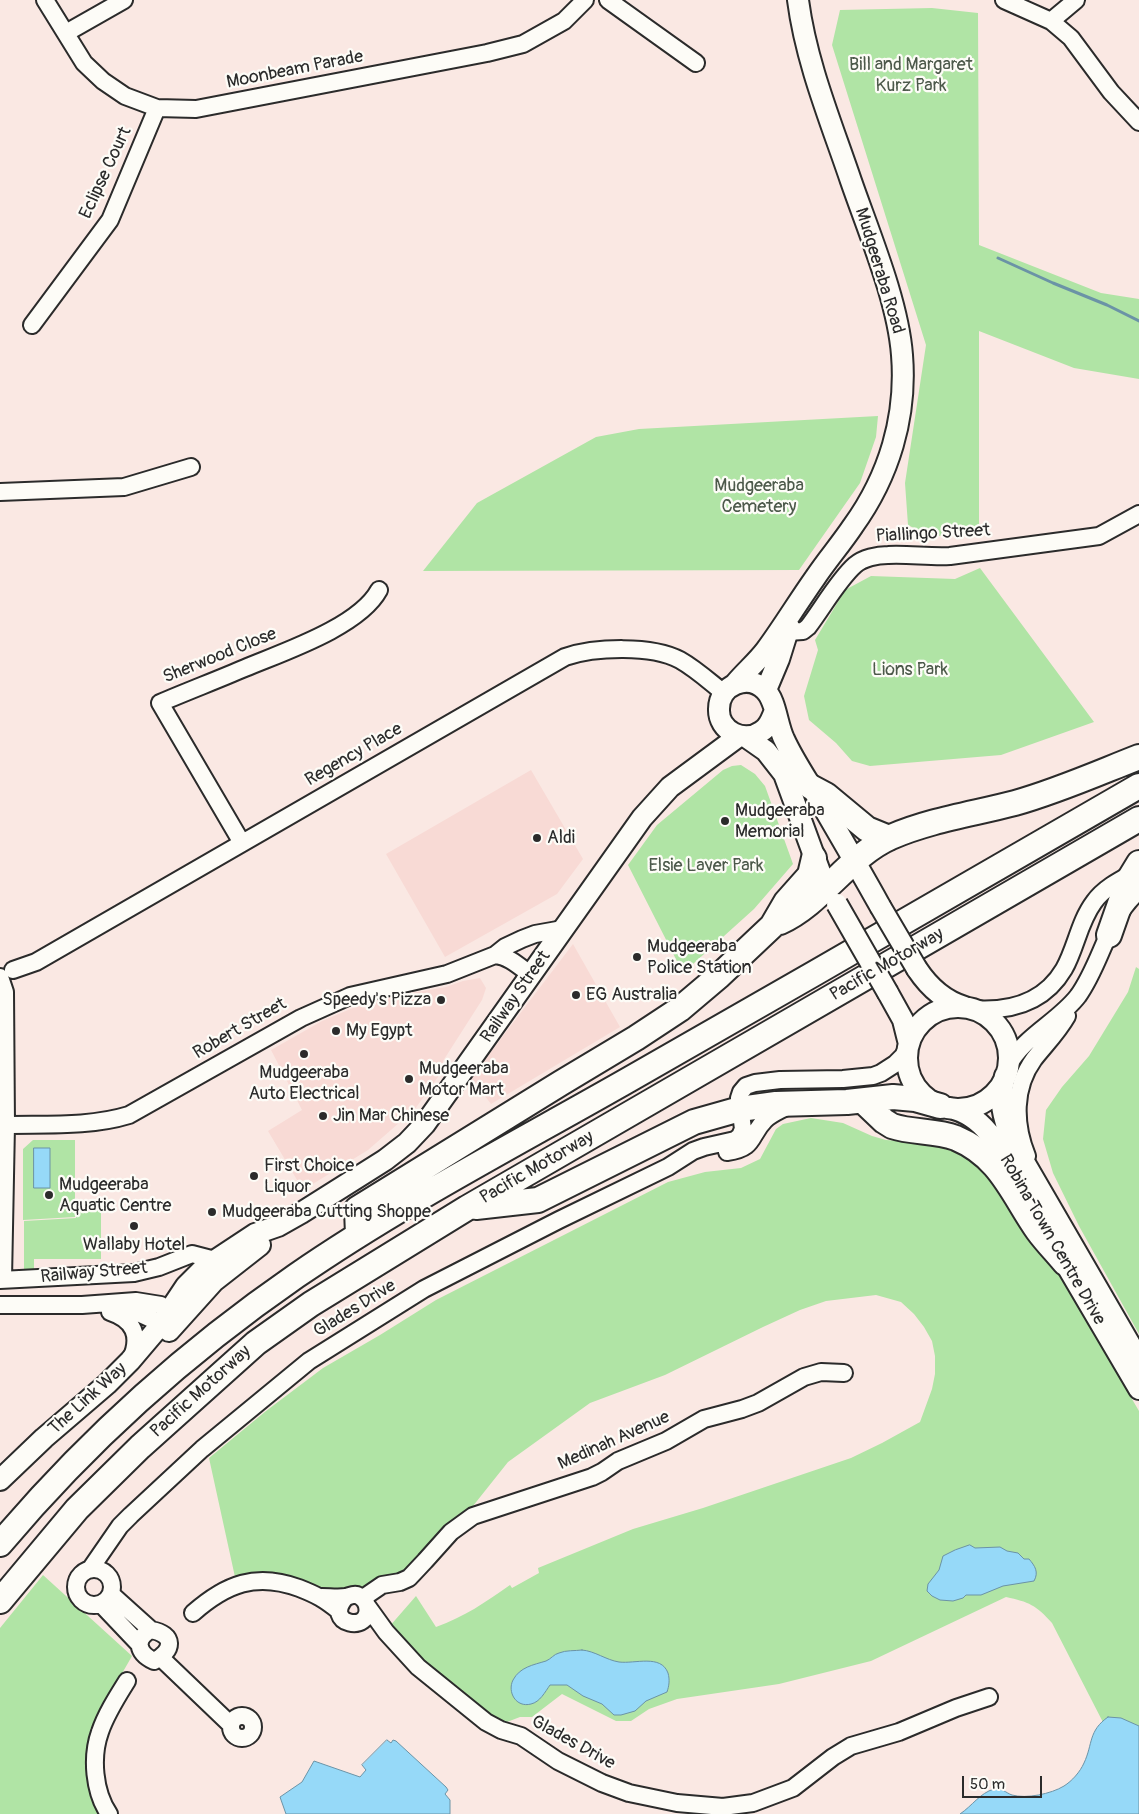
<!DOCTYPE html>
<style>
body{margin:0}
#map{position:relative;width:1139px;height:1814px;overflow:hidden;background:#fae8e3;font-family:Pangolin,sans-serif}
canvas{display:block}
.scale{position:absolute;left:962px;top:1776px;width:80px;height:22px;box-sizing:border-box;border:2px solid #2b2b2b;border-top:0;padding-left:6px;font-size:15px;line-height:18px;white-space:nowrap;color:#2b2b2b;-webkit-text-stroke:4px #fdfcf7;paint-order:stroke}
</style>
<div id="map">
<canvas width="1139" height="1814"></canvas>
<div class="scale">50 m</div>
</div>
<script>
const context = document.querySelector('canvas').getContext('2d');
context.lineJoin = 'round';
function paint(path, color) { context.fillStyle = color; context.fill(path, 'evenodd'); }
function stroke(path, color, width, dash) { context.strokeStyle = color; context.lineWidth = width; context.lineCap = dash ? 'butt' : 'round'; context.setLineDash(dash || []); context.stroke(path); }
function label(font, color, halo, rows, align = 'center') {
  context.font = font + ' Pangolin,sans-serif'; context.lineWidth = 4.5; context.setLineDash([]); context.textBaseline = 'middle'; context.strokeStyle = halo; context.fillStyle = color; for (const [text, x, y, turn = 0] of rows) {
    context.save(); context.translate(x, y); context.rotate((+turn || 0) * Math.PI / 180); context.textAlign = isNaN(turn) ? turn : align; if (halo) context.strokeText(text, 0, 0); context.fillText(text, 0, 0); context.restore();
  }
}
const built = new Path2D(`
 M531,770L583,859L557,894L445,957L386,854Z
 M573,944L620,1027L491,1104L471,1078Z
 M480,978L486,988L482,1000L443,1061V1070L415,1109L368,1150L303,1190L268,1131L302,1110L271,1050L322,1021L372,1000L446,987L463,981Z`);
const green = new Path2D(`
 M932,8L978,13L979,245L1101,293L1139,299V379L1074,368L979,331V535L929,536L908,525L905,483L926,345L832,45L840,10Z
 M878,416L876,437L860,483L799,570L423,571L477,503L596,437L639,429Z
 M980,568L1094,722L1001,755L870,766L852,761L836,743L809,720L804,696L818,650L815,640L845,590L871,576L955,579Z
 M741,765L755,774L765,786L793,864L754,909L683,973L628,865L657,825L723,770L732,766Z
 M1136,967L1139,969V1334L1079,1226L1053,1173L1043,1139L1046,1110L1062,1087L1089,1056L1128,992Z
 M811,1118L843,1123L872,1136L886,1140L930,1143L942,1145L967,1156L989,1175L1056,1270L1139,1411V1814L1108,1732L1052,1623C1036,1605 1029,1602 1006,1597L871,1661L779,1684L677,1699L649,1709L631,1721H616L562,1694L532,1717H520L507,1722L494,1719L433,1672L389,1627L416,1596L436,1627C464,1617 486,1602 510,1585L512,1588L539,1573L538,1568L633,1529L703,1508L851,1458L882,1443L920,1422L932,1389L935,1374V1356L932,1341L924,1327L914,1314L901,1302L876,1295L826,1301L800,1310L763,1327L665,1375L590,1403L508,1462L469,1511L400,1577L364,1589L333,1591L318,1589L261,1573L235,1577L209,1458L266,1411L323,1368L380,1335L436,1300L668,1182L705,1172L741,1168L760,1159L776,1129L783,1124Z
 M33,1140H75V1217L23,1220V1149Z
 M101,1200V1259H34V1269H24V1221L76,1218L77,1201Z
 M43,1575L132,1656C108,1699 78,1737 91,1789C93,1799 95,1806 101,1814H0V1628Z`);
const water = new Path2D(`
 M34,1148H50V1188H34Z
 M970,1545L975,1548L1000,1547L1007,1551L1018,1553L1024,1559H1029C1035,1566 1039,1572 1034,1581L1003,1586L981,1595H966L963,1598L953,1601L940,1600L932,1596L927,1591L928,1584L939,1570L943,1556L955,1550Z
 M582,1650C595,1651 606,1660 619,1662C635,1664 661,1654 668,1673C670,1680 669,1686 667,1692L646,1701L635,1711L621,1715H614L602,1704L583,1696L567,1685H550C545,1692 540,1702 531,1704C516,1708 507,1692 513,1680C520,1667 533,1665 546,1661C551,1659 554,1654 559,1653C566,1650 575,1651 582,1650Z
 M1108,1717L1121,1718L1139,1726V1814H960C972,1806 980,1793 994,1789C1001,1787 1006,1793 1012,1795C1026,1799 1051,1794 1064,1786C1072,1781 1080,1772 1084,1763C1093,1744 1088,1731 1108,1717Z
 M387,1740L391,1743L393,1740L396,1741L446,1787L448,1790L445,1794L450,1800V1814H286L280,1797L302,1782L314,1761L360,1777L366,1770L362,1765Z`);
const stream = new Path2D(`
 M998,258L1053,283L1107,305L1139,321`);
const minor = new Path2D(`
 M45,0L84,63L103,81L125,96L157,108L196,109L487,53L523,44L564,21L585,0
 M608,0L696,63
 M1004,0L1051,21L1071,38L1111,92L1139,122
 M1051,21L1076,0
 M66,33L124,0
 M32,325L110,220L157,108
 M0,492L124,487L191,467
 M787,632L803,631L808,627C822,609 838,580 855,565C863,558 877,555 888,555C909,554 929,557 950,556L1099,536L1139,514
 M242,843L160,703C188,691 217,680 245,668C283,652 359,627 379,590
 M495,955C509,956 520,967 531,975
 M13,970L36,962L565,657C595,647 652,645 680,660C696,669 710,682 724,693
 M0,977L5,992L6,1125L3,1279
 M972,1009C1010,1012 1044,1003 1064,969C1076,948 1079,922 1094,902C1103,889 1118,881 1133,873
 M1008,1066C1024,1036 1058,1022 1078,996C1102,963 1107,918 1139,891
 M6,1125C47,1124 90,1127 129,1115L301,1018L350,996L447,974L495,955L505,947L522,939L535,934L563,929
 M727,1152C756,1148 749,1136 765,1120C771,1114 779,1111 786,1107
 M1027,1156C1014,1124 1013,1088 1034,1059C1045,1045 1058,1032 1067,1016
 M0,1280L134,1273L159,1267L192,1254L215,1260
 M0,1305H82L136,1301L161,1305L169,1312
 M114,1309L136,1312L162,1324
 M110,1312C134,1320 141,1336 131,1359
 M91,1568L120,1526L131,1515L202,1449L309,1361L424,1289L559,1220L668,1167L693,1151L704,1147L735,1140L740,1136L743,1129L739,1098L741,1092L746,1086L755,1083L780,1080L843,1079L873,1076L881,1073L895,1064L903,1056L908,1047
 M76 1587a18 18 0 1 1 36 0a18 18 0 1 1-36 0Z
 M111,1594L151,1630
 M322,1597C330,1597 338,1598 346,1597C350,1596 353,1594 357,1595C362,1597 366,1601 367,1606C373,1634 321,1625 346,1597
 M363,1598L382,1585L400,1582L409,1578L425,1561L451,1532L473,1516L592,1477L602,1472L618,1461L666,1441L704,1419L742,1409L758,1403L804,1377L821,1372L844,1373
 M101,1604L139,1644
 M368,1607L386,1632L418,1667L486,1722L501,1730L521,1736L558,1761L602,1783L629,1793L677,1803L723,1807L753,1803L793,1788L833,1757L851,1746L899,1732L956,1708L989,1697
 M193,1613C226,1584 256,1572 299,1588C317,1595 324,1599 339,1611
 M151,1630C175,1634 174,1651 154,1661C137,1653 134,1639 151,1630Z
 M161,1658L231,1725
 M231 1727a11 11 0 1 1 22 0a11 11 0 1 1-22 0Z
 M109,1814C94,1792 91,1757 100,1732C106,1714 117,1697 127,1681`);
const major = new Path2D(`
 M735,684C745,672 757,662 766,650C783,627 798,602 815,578C827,560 841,544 853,526C889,476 907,417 902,355C898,301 869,233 851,181C831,122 806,62 798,0
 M766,690L779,659L789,627
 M774,713C771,720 769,727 762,731C744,744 718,731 719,709C719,685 748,673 765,690C776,700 777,725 784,739C793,759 806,778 818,798C839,834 860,870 880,906
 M746,737L766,751L784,774L820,872
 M917,969C929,987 944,1001 965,1007
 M888,993L903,1020L909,1044
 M907 1058a51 51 0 1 1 102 0a51 51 0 1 1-102 0Z
 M1005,1076C998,1101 1003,1117 1012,1141L1139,1360
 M950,1108C988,1116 1004,1156 1021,1187
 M1058,1251L1139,1389
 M169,1331L214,1281L260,1245
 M0,1480L44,1438L107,1384L130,1361L158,1328L186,1286L205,1267L255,1234L278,1226L301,1213L385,1160L407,1143L425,1124L642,818L670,787L739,736`);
const highway = new Path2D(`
 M811,787L826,795L867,829L889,838
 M780,922C822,903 848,856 891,837C930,820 973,814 1015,803C1058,791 1098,773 1139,757
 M1109,935L1128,881L1139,863
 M863,1101L884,1121L892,1126C913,1133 935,1130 956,1138C1001,1157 1012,1194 1038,1231C1046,1242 1056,1252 1065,1263
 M476,1207L538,1200L694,1122L740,1109L776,1104L847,1102L893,1097L915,1099L940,1106
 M358,1235L357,1209L561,1083L636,1038L680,1009L719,976L772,926L786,902L810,875L814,858
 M0,1544C86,1442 186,1352 296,1276C402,1203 518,1143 630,1079C800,982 970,884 1139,786
 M0,1601L77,1509L140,1447L256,1343L311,1304L467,1208L1139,819`);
const majorBridge = new Path2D(`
 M837,904L888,993
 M880,906L917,969`);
const markers = [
 [725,821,5,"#2b2b2b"],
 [537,838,5,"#2b2b2b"],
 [637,957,5,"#2b2b2b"],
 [576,995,5,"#2b2b2b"],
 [441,1000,5,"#2b2b2b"],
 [336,1031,5,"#2b2b2b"],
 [304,1054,5,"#2b2b2b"],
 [409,1079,5,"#2b2b2b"],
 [323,1116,5,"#2b2b2b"],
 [254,1176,5,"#2b2b2b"],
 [49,1195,5,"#2b2b2b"],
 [212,1212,5,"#2b2b2b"],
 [134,1226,5,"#2b2b2b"]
];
const parkNames = [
 ["Bill and Margaret",911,65],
 ["Kurz Park",911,86],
 ["Mudgeeraba",759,486],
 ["Cemetery",759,507],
 ["Lions Park",910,670],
 ["Elsie Laver Park",706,866]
];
const streetNames = [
 ["Moonbeam Parade",295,70,-11],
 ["Eclipse Court",106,173,-65],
 ["Mudgeeraba Road",879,271,73],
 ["Piallingo Street",933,534,-3],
 ["Sherwood Close",220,656,-22],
 ["Regency Place",354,755,-30],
 ["Pacific Motorway",887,965,-30],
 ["Railway Street",516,997,-55],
 ["Robert Street",240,1029,-30],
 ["Pacific Motorway",537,1168,-30],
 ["Robina Town Centre Drive",1052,1240,60],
 ["Railway Street",94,1273,-5],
 ["Glades Drive",355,1309,-32],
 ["Pacific Motorway",201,1392,-42],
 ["The Link Way",88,1399,-42],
 ["Medinah Avenue",614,1441,-24],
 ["Glades Drive",573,1743,29]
];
const poiNames = [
 ["Mudgeeraba",735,811],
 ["Memorial",735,832],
 ["Aldi",547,838],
 ["Mudgeeraba",647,947],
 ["Police Station",647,968],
 ["EG Australia",586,995],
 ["Speedy's Pizza",431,1000,"right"],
 ["My Egypt",346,1031],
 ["Mudgeeraba",419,1069],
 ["Motor Mart",419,1090],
 ["Mudgeeraba",304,1073,"center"],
 ["Auto Electrical",304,1094,"center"],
 ["Jin Mar Chinese",333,1116],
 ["First Choice",264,1166],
 ["Liquor",264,1187],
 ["Mudgeeraba",59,1185],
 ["Aquatic Centre",59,1206],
 ["Mudgeeraba Cutting Shoppe",222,1212],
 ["Wallaby Hotel",134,1245,"center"]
];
paint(built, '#f8dad5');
paint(green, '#b0e4a5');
paint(water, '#96d9f8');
stroke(water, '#6b93a6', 1);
stroke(stream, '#6b93a6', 3);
stroke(minor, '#2b2b2b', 20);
stroke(major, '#2b2b2b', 24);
stroke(highway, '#2b2b2b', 28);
stroke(minor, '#fdfcf7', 16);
stroke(major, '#fdfcf7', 20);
stroke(highway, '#fdfcf7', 24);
stroke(majorBridge, '#2b2b2b', 24, []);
stroke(majorBridge, '#fdfcf7', 20);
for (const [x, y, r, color] of markers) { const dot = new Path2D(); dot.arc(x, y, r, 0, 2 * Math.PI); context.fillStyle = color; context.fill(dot); stroke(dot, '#fdfcf7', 2); }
label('18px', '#4c594a', '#fdfcf7', parkNames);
label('18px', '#2b2b2b', '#fdfcf7', streetNames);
label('18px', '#2b2b2b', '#fdfcf7', poiNames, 'left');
</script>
